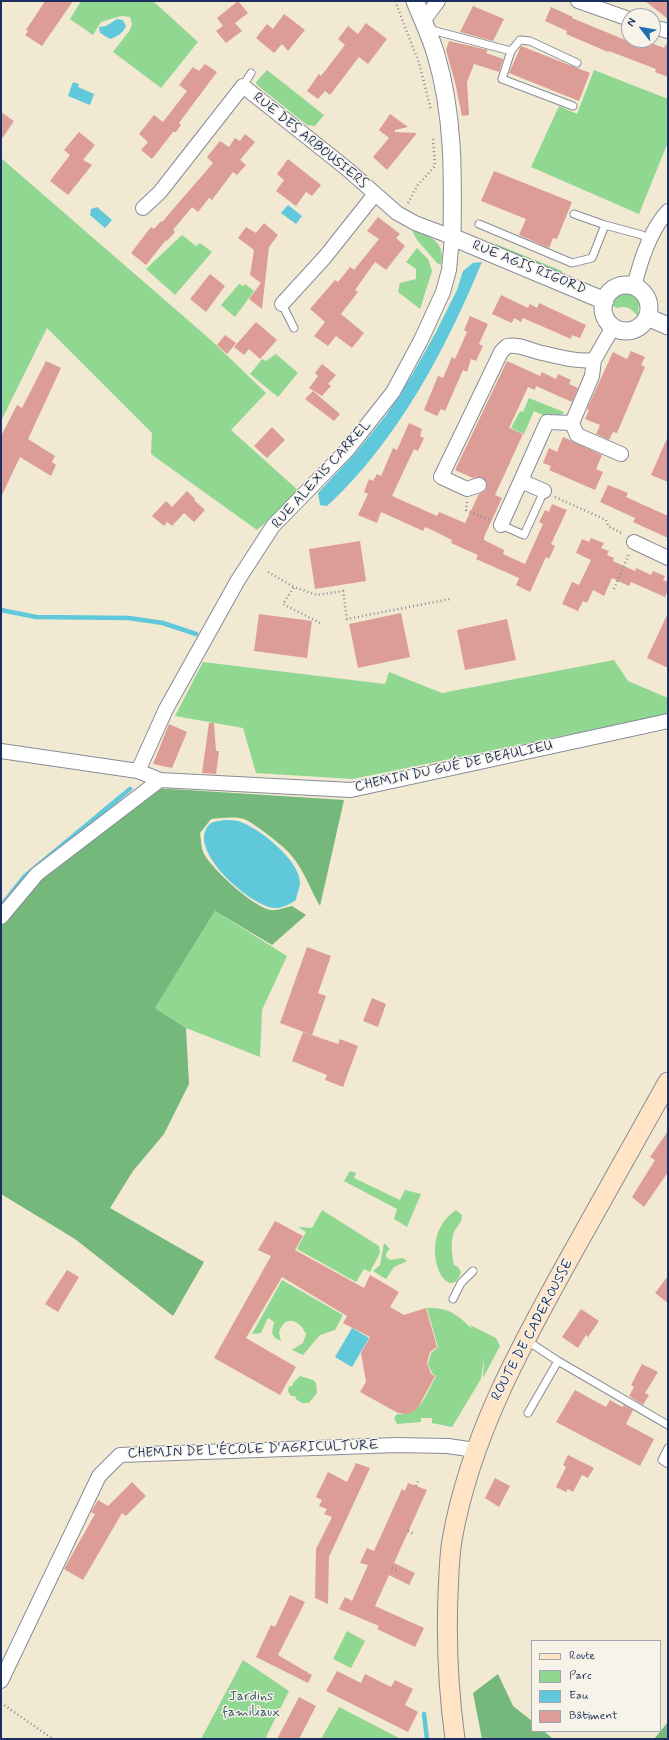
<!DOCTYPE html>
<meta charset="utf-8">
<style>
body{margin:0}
#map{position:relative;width:669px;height:1740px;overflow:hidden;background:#f2e9d2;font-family:Mynerve,sans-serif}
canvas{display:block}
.frame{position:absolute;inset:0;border:2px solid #1b2f5e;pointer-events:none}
.legend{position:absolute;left:531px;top:1640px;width:130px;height:92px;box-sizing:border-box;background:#f7f3e8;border:1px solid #9fa5b1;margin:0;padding:5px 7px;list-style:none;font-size:12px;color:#1b2f5e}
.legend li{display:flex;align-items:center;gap:8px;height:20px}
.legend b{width:20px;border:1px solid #9fa5b1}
.north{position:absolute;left:621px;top:8px;width:40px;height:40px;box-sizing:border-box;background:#f7f3e8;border:1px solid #9fa5b1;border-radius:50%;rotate:301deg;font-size:11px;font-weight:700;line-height:16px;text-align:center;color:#1b2f5e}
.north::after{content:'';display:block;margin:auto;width:14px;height:18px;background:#1f6fb2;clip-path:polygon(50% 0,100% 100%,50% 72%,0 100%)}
</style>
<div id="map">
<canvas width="669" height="1740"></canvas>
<div class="frame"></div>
<ul class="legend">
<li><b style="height:5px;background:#ffe4c6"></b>Route</li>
<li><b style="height:11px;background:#90d792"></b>Parc</li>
<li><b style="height:11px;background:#5fc8da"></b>Eau</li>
<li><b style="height:11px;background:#dd9d97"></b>Bâtiment</li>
</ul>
<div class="north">N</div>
</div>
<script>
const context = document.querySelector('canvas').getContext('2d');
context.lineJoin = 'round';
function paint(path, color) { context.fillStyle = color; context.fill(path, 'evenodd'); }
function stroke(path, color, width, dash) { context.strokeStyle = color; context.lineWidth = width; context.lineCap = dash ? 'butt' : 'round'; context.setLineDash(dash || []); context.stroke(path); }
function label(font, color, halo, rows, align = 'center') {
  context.font = font + ' Mynerve,sans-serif'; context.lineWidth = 3; context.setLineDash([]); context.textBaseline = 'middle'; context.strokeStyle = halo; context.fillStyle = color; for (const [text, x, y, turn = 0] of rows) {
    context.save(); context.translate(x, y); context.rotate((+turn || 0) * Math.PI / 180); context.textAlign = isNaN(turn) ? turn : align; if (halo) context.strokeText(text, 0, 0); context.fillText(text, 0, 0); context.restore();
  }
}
const green = new Path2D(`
 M81,1H153L198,42L161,88L113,52L130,30L132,24L130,17L121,16L101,22L93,35L70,19Z
 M267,70L324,115L315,126L307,125L257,85L256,82Z
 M594,70L668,99V142L639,214L531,167L559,106L577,114Z
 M1,158L212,341L266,393L231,430L300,492L257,530L151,454L152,433L47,328L1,421Z
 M412,230C430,235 446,242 441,265L437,263L417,240Z
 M182,235L196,246L200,243L212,252L175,295L146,269Z
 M496,244L562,271L561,274L495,246Z
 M417,248L428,259L432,271L420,309L398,292L400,283L416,279V269L406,262Z
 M239,284L244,286L245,284L254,291L235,317L221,305Z
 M619,294H631L639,300L638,316C631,309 628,305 617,308L611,305Z
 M276,354L298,373L278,397L250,374L262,359L266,361Z
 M529,398L564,412L560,417L545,416L534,411L524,434L511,428L520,411L523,412Z
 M614,660L628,681L668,698V714L353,779L256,773L243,728L175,716L203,662L385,684L389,672L442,693Z
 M215,911L287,956L262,1010L260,1057L186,1028L155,1008Z
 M350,1171L356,1173L354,1178L400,1200L405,1190L421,1194L407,1227L394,1219L397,1209L344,1181Z
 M322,1210L379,1246L380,1253L370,1272L364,1269L356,1282L297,1249L306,1232L298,1227L312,1228Z
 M456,1210L462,1215C462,1224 457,1225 454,1232C450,1243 452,1254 454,1265L458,1267L461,1272C449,1310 412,1240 456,1210Z
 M384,1243L390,1249L386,1253V1257L390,1260L403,1258L407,1261L394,1267L386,1279L373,1271L380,1265Z
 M282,1280L343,1315L335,1330L320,1335L303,1355L292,1350L303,1343L306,1334C299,1319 284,1314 279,1333L281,1341L275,1338L272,1333L274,1322L268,1318L261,1333L252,1334Z
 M427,1308C448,1307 457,1314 472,1329L470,1325L496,1338L500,1346L483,1378L484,1358L481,1379L452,1427L432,1423V1418H421V1422L397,1424L394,1418L397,1414C421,1417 426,1394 436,1376L432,1373L428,1364L431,1353L438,1347Z
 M300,1376L313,1380L316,1383L317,1393L309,1403H302L296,1399L295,1396H291L288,1391L289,1386H292L294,1382Z
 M347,1631L365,1641L351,1668L333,1659Z
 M243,1660L289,1691L266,1737L269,1739H201Z
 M339,1707L401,1739H321Z`);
const forest = new Path2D(`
 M155,788L344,800L320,906C310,889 304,870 291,855C285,847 254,823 244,819C234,816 221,818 211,819L200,833C201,839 201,848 204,854C212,869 254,908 271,910C277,911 286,907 292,906L306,915L272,945L215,911L155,1008L186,1028L189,1084L164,1134L133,1171L110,1208L204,1262L173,1316L75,1239L1,1194V923L38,880Z
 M498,1674L513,1706L532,1721V1731H544L553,1739H482L473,1693Z
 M668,1722V1739H654Z`);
const water = new Path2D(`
 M117,19L123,20L126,26C123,33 117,37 110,39L100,33L99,27L106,26Z
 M73,82L79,84L78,87L94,94L90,105L68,96Z
 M288,205L302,216L296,224L281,213Z
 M97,207L112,220L105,228L90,215L91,209Z
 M482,262C446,349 397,442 327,506L320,505L318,493L358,450L387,414L412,375L436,332L457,290L463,271L473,263Z
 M225,820C230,820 238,820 243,823C261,830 299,860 300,882C300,887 297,894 296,900C290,904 281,909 274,908C250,906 184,848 210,824C213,821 220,821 225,820Z
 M352,1328L369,1338L352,1367L335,1357Z`);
const stream = new Path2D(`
 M1,610L36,617L129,618L163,623L196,634
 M1,906L25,876L130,789
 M424,1714L427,1739`);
const building = new Path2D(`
 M45,1H73L42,46L25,35L28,31L26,30Z
 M238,1L248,13L235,23L242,31L226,43L216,31L223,26L217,18Z
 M645,1H668V19Z
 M473,6L504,19L493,41L460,32Z
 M551,7L573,17L572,18L635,44L636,40H643L664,48L668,41V77L655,72L656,69L609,51L608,52L566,34L567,31L545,21Z
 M284,14L305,30L288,51L282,44L274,53L256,38L267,24L273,29Z
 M366,23L387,39L368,64L359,57L330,95L325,91L318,99L307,91L319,74L321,76L345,45L338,39L348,26L358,34Z
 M449,41L488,50L486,53L503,59L499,72L474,64L467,82L469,115L462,116L455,82L446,50Z
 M521,46L590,73L579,101L509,73Z
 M205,64L217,72L179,123L181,125L176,132H173L152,159L141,150L148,142L139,134L154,115L163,122L187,91L179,85L193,67L199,71Z
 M1,112L14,121L1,140Z
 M390,114L408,127L395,130V132L417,133L387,170L373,157L389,138L379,130Z
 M79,132L95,145L83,160L92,165L68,195L50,181L70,155L64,150Z
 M245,134L255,142L240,160L246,165L237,175L233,172L212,200L209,198L198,212L192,207L173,230L175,232L167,241L166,240L146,265L131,253L151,227L154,229L161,221L162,222L213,163L207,157L220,141L229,147L235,138L240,141Z
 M288,159L321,185L312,196L306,192L296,206L276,191L284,180L277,174Z
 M494,171L572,202L557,239L553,238L549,248L519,235L526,219L481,201Z
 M378,217L400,234L396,238L405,246L386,270L375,262L355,290L358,292L341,314L364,333L352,348L336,336L328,346L314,336L325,322L310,309L335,280L338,282L350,267L354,270L379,239L367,231Z
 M264,223L278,235L269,247L262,309L249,299L261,283L250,275L254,250L238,238L246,227L256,233Z
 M210,274L225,286L206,312L190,299Z
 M501,295L528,308L530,304L537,308L539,303L586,325L580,338L572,335L571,339L523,318L521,322L514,318L512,323L492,314Z
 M470,316L488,324L479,344L483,346L476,361L471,359L467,372L463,370L445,411L441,409L437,416L424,410L438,376L443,378L452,357L455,359L467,332L464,330Z
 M256,322L277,340L260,359L249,349L244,355L234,347Z
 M225,335L236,343L227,354L217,345Z
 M631,351L645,357L641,365L645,367L617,433L613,432L609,440L596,434L600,425L585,419L589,410L587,409L613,352L627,359Z
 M46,361L61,368L28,439L55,456L52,462L56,465L51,476L20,457L1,497V436L17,405L22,408Z
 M507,361L540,376L542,372L556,379L558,374L571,380L569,384L578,388L572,402L536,386L535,390L528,387L509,428L523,434L495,495L502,498L484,537V540L504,550L503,554L525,564L543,524L539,522L545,510L549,512L552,504L567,510L551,544L555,546L549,559L546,557L530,592L516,585L519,578L476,559L478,555L451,543L452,540L432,530L425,527L423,531L381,512L377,523L358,515L368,494L364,492L369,479L373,481L377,474L381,476L393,448L397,450L409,423L422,429L420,436L424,438L418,451L414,449L392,496L437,516L439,512L465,523L479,494L486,490L487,483L481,477L473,478L455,470Z
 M322,364L336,375L328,384L331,386L322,396L309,388L318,376L315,373Z
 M313,391L340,414L334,421L305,399Z
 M272,427L285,440L267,458L254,446Z
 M668,436V482L651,475Z
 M563,437L602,455L596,469L603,472L595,490L549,470L551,466L543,463L549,448L557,452Z
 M608,485L628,493L626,497L668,516V538L633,522L635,518L600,502Z
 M187,491L195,499L194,500L205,510L194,522L184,513L172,526L167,522L164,526L152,516L166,501L172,507Z
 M591,538L604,543L601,548L609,551L607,555L614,558L613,561L635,571L636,568L651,575L653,571L665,576L663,580L668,582V590L665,597L631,582L629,586L612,578L604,596L593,590L587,603L583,601L578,611L562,604L572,582L579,585L591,560L576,553L582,539L589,542Z
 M360,541L366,581L315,589L309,549Z
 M401,613L410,657L358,668L349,624Z
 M668,613V668L647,658Z
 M259,614L312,621L307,658L254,651Z
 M507,619L516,660L465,670L457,630Z
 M209,723H214L216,751H219L216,774L202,773Z
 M169,724L187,732L172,768L153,764Z
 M307,947L331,956L318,993L326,996L312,1035L280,1023Z
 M372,998L386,1004L378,1027L363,1021Z
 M303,1032L338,1044L340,1039L358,1046L343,1087L325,1080L327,1075L292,1061Z
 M668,1131V1172L644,1207L632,1197L655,1160L650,1157Z
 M275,1221L303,1236L295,1250L364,1288L370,1275L399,1292L390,1307L404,1315L426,1308L437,1347L430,1352L427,1363L431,1374L435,1376L418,1408L412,1412L406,1414L398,1413L360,1392L366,1382L361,1353L370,1337L343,1323L347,1316L282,1277L246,1338L296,1367L280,1395L214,1358L271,1256L258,1250Z
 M67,1270L79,1277L58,1312L45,1304Z
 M668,1276V1303L655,1293Z
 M581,1309L599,1321L588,1337L586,1335L578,1348L562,1337Z
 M642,1364L658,1372L645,1393L649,1395L643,1405L629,1396L634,1387L631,1385Z
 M575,1390L606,1407L610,1400L622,1407L624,1405L633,1410L626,1424L654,1439L640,1466L556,1422Z
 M568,1455L594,1468L588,1478L582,1475L573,1492L568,1489L566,1492L556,1487L566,1467L563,1465Z
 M356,1463L370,1468L329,1557L328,1604L315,1598L316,1549L332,1517L324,1514L327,1509L319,1506L322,1500L316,1497L328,1472L347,1482Z
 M495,1478L510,1486L499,1507L485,1498Z
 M132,1482L146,1496L126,1516L122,1513L83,1580L64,1569L95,1514L91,1512L98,1500L108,1506Z
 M408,1483L427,1490L394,1563L415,1573L409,1585L389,1575L375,1606L424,1628L415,1647L377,1629L379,1626L339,1609L345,1597L352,1601L368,1565L360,1563L367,1548L374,1551L402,1489L405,1491Z
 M290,1595L305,1602L278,1655L312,1675L308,1683L256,1657L271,1625L275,1627Z
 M337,1671L361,1683L365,1674L391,1687L395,1680L413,1689L405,1705L418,1712L408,1732L326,1691Z
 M299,1697L316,1706L299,1739H277Z`);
const path = new Path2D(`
 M395,1L419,63L431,110
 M408,203L417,186L435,166L433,139
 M555,497L606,520L608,526L623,534
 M467,502L466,510L489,520
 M268,572L294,587
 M614,589L629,554
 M320,623L283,604L294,587L317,595L343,591L347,619L450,599
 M416,1486L419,1479
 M408,1531L414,1534
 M392,1568L398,1571
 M1,1703L53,1739`);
const service = new Path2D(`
 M428,29L511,51L502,79L573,106
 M511,51L520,40L530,41L577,63
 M243,86L251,73
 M574,214L605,225
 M479,224L572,263L592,258L605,225L642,235L650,241
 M282,304L294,328
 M501,525L524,535L544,491
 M453,1299L461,1283L473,1271
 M526,1340L558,1361L668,1425
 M528,1413L558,1361
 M668,1448L662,1460L668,1464`);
const minor = new Path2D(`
 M578,1L629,19
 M423,21L438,1
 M653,27L668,31
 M634,287C640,262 650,230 668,211
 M282,304L325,257L375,194
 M613,327L594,360L592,376L572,423L577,435L621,454
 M521,481L544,491
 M479,485L467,489L441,477L501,352L507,346C518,344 527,349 538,352C556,356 575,362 594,360
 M501,525L547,422L572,423
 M634,542L668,558
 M1,751L138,771L160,780L351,790L668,721
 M138,771L166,709L238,580L273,526L348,449L393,392L421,340L443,292L449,270L452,237L415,223L397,213L346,168L243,86L160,192L143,208
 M1,917L37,874L160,780
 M1,1681L99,1476L120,1455L397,1445L448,1446L475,1450`);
const tertiary = new Path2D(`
 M415,1C422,19 431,37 436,55C454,115 453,176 452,237L605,301
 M603 308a23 23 0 1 1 46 0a23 23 0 1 1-46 0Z
 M647,317L668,326`);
const secondary = new Path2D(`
 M455,1739C448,1688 446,1645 448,1594C449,1576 449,1558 452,1540C470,1438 519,1349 569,1259C602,1200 635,1141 668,1082`);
const streetNames = [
 ["RUE DES ARBOUSIERS",310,141,39],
 ["RUE AGIS RIGORD",529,268,22],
 ["RUE ALEXIS CARREL",322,475,-48],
 ["CHEMIN DU GUÉ DE BEAULIEU",454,767,-12],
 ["ROUTE DE CADEROUSSE",533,1330,-62],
 ["CHEMIN DE L'ÉCOLE D'AGRICULTURE",253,1450,-2]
];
const parkNames = [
 ["Jardins",251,1697],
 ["familiaux",251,1713]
];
paint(green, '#90d792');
paint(forest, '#74b87c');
paint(water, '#5fc8da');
stroke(stream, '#5fc8da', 4.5);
paint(building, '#dd9d97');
stroke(service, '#868c98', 9);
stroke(minor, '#868c98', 16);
stroke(tertiary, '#868c98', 19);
stroke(secondary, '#868c98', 21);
stroke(path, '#868c98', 2.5, [1, 3]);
stroke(service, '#fff', 7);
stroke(minor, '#fff', 14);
stroke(tertiary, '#fff', 17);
stroke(secondary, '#ffe4c6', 19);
label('14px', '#1b2f5e', '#f7f3e8', streetNames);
label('14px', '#38596b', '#f7f3e8', parkNames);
</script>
